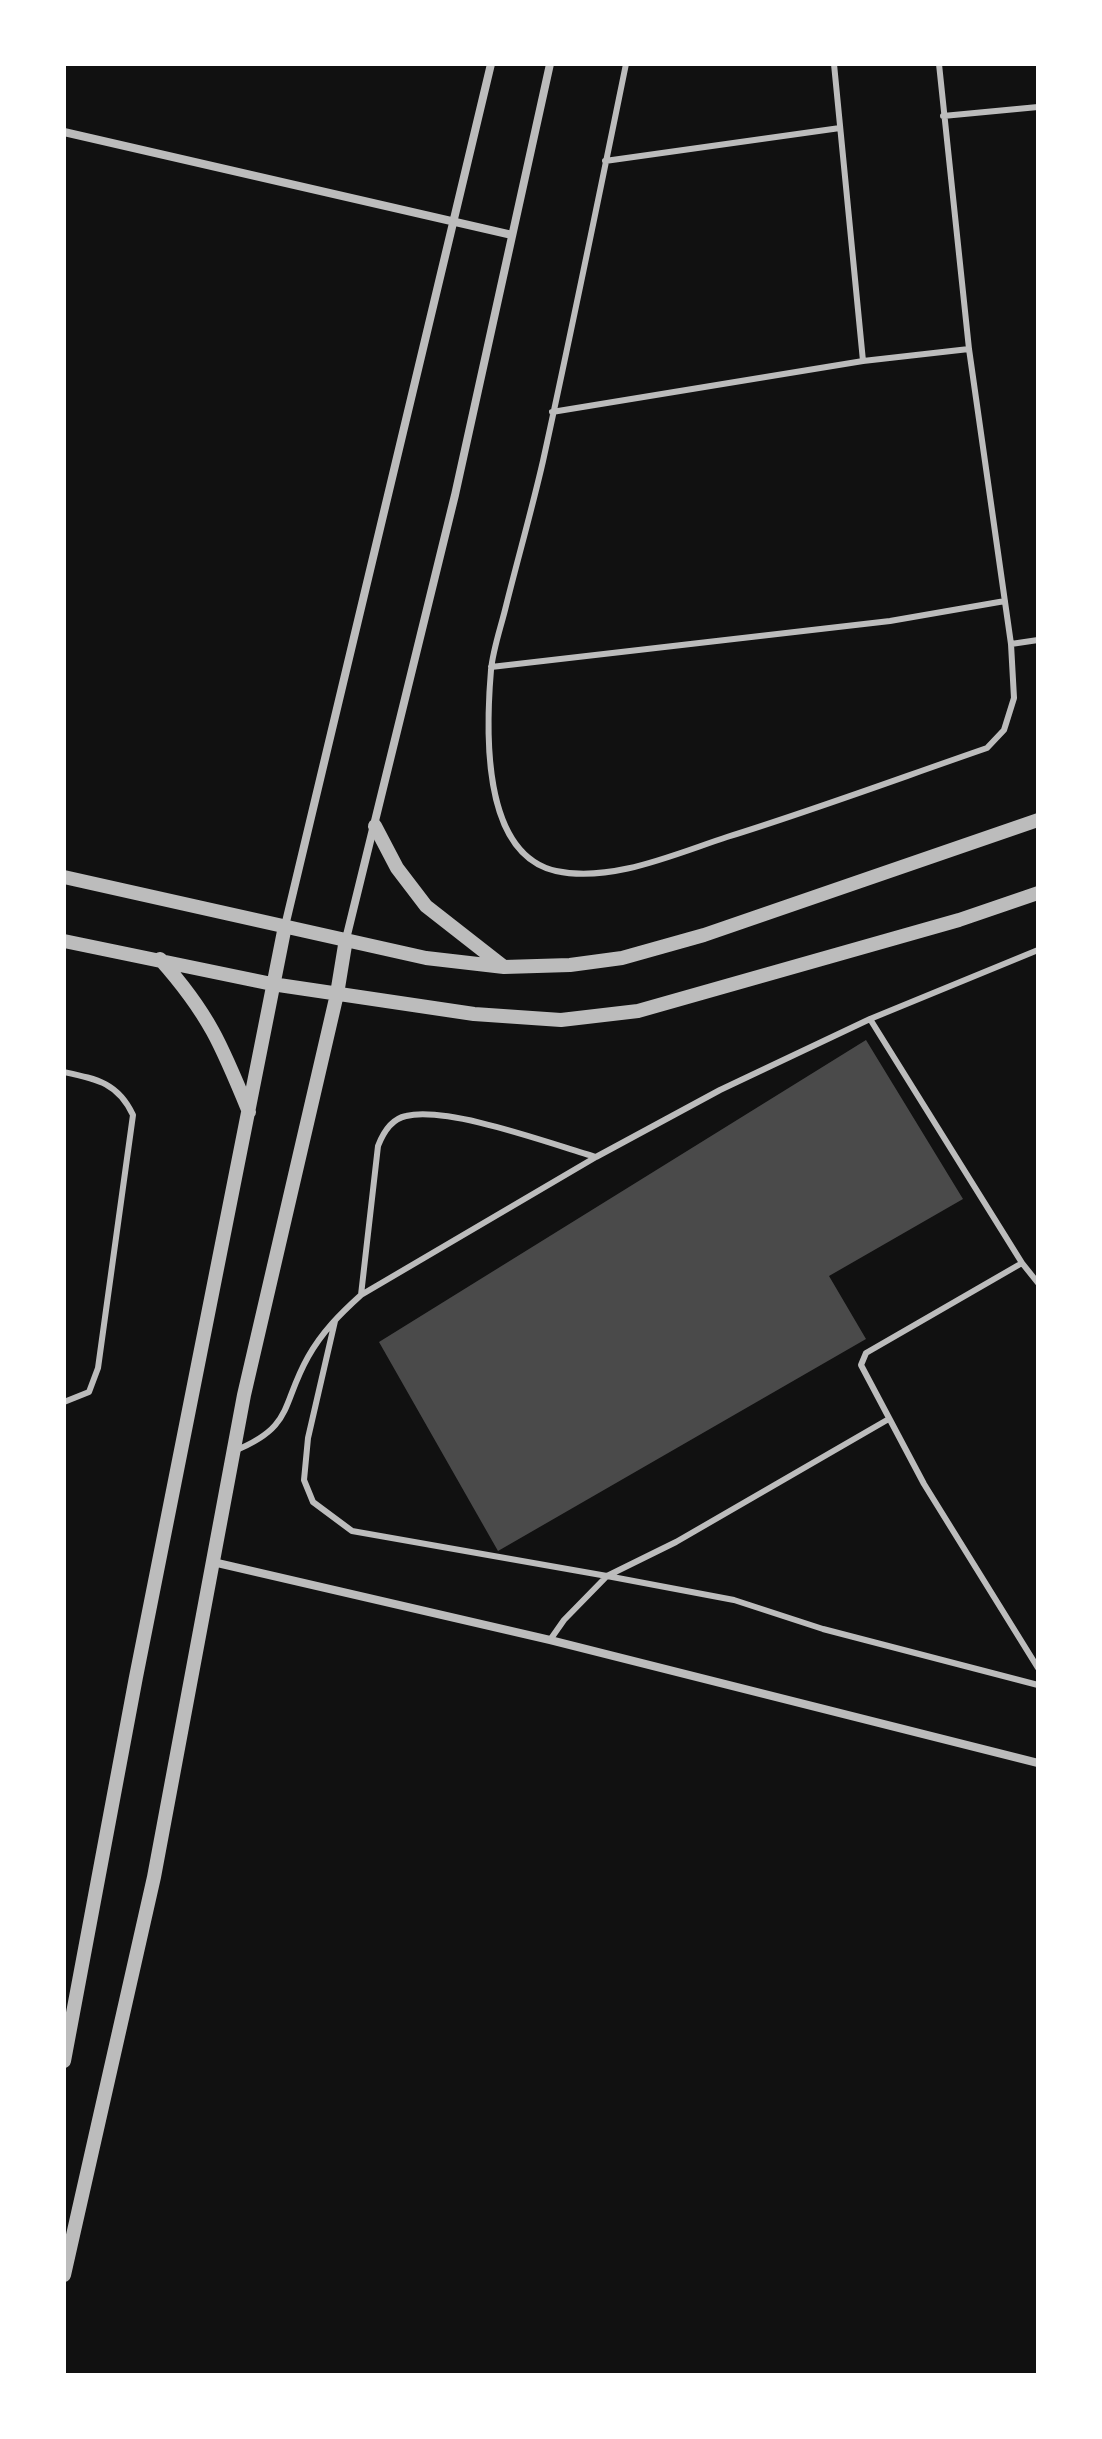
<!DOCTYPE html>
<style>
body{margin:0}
#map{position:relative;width:1102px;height:2439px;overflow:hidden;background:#111;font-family:Arial,sans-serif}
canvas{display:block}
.frame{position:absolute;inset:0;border:66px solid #fff;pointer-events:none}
</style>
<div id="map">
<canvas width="1102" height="2439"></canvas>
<div class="frame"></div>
</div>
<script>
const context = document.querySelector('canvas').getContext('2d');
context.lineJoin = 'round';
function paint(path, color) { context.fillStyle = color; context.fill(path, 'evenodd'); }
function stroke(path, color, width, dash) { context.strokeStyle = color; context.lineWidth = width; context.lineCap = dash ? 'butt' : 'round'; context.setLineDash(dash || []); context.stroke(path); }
const building = new Path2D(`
 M866,1040L963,1199L829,1276L866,1339L498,1551L379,1342Z`);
const service = new Path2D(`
 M626,64C599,196 572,329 543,461C532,509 518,558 506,606C501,627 493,649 491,670C486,729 481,854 556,871C611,883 675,854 727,837C814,810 900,778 987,748L1004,730L1014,698L1011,644L969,349L939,64
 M834,64L863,361
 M943,116L1038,107
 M605,161L840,128
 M552,412L863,361L969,349
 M1011,644L1038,640
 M491,667L890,621L1005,601
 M870,1019L1022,1263
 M64,1072C97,1079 118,1083 133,1115L98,1368L89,1392L64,1402
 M1038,1283L1022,1263L866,1353L861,1365L924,1484L1038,1668
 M361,1295L378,1146C383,1133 391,1119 406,1116C449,1106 551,1144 596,1157
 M335,1321L308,1438L304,1480L313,1502L352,1531L607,1576
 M887,1420L676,1542L607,1576L734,1600L823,1629L1038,1685
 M234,1451C294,1427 281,1405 308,1357C322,1332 340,1314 361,1295L596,1157L720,1090L870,1019L1038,950
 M550,1640L564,1620L607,1576`);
const minor = new Path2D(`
 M64,132L512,235
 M285,926L491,64
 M346,939L455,495L550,64
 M213,1562L550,1640L1038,1763`);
const tertiary = new Path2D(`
 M375,826L397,868L426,906L504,967
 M64,877L426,958L504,967L570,965L622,958L704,935L1038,820
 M64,941L272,984L474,1014L561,1020L638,1011L959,920L1038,893
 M160,959C209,1014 222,1046 249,1112
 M64,2061L136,1677L285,926
 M64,2275L154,1877L244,1395L337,994L346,939`);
paint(building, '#4a4a4a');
stroke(service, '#bcbcbc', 6);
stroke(minor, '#bcbcbc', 8);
stroke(tertiary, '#bcbcbc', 14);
</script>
